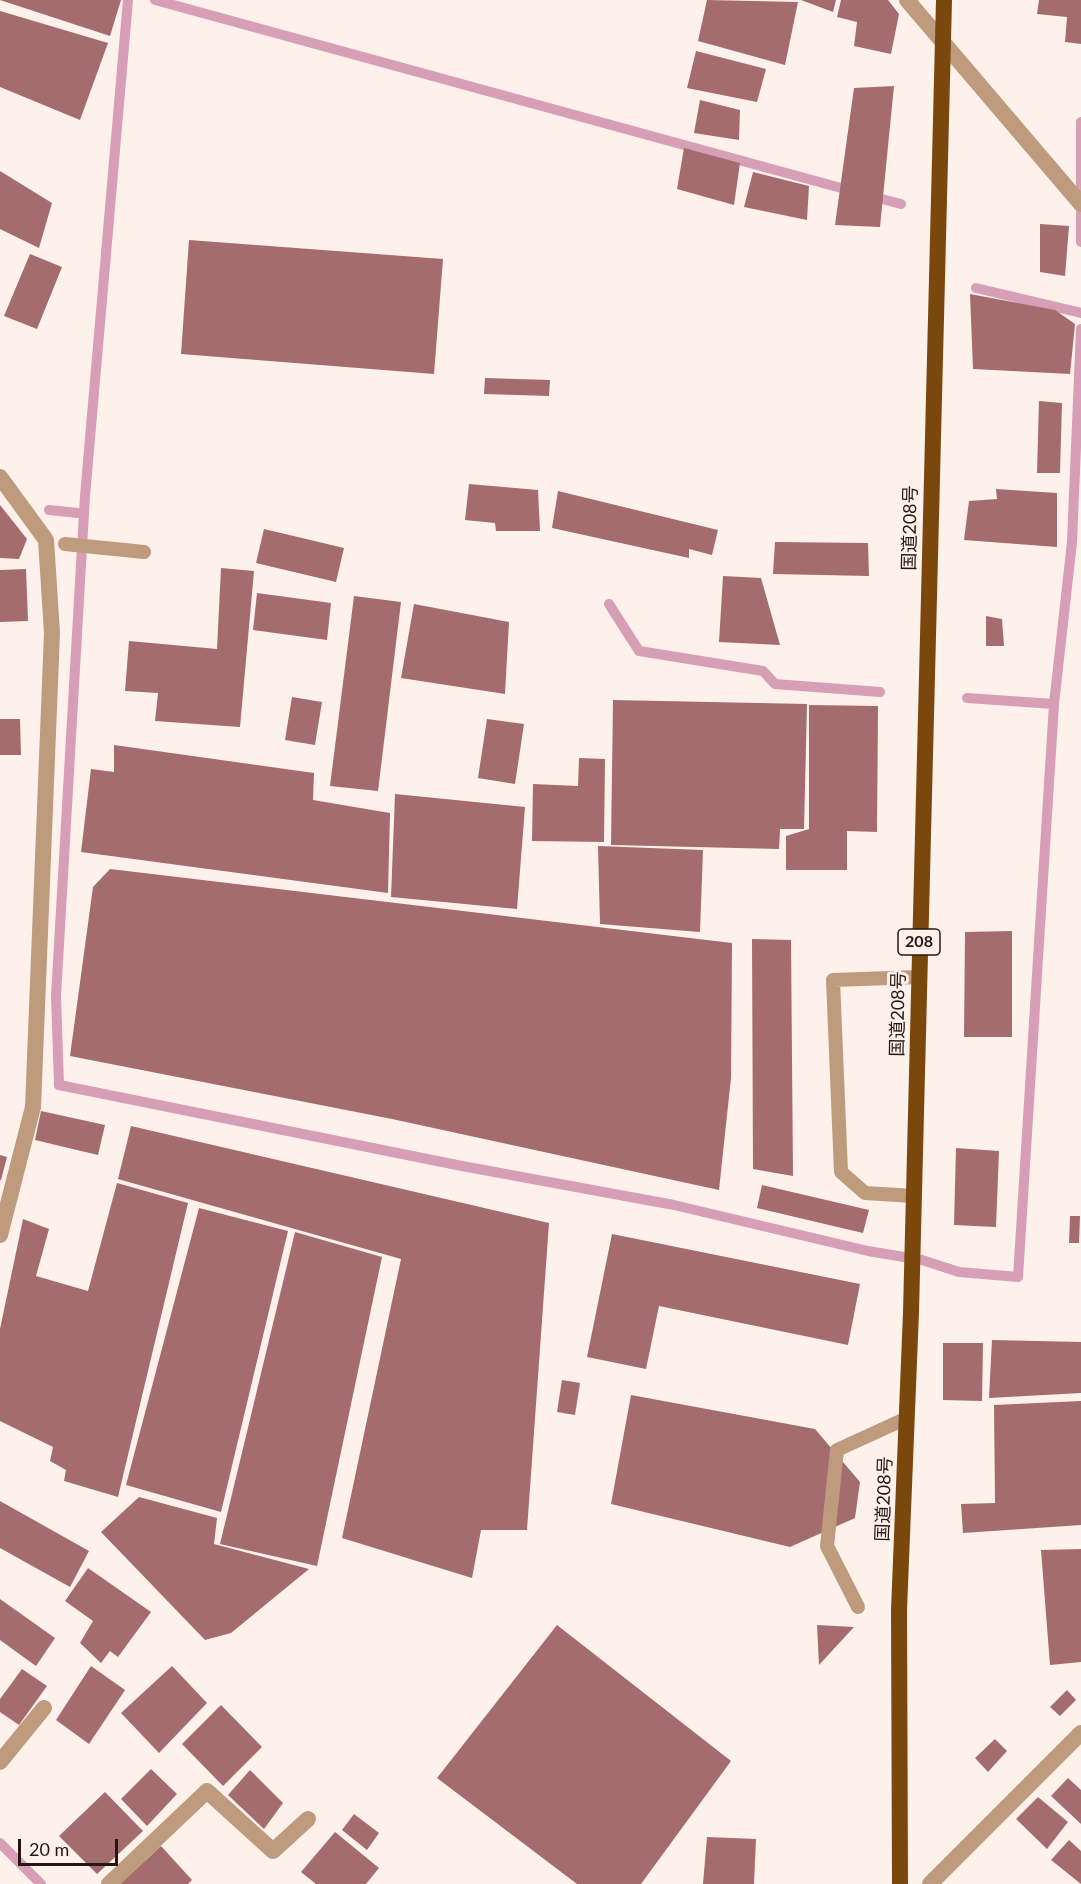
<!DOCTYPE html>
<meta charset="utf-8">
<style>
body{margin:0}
#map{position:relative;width:1081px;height:1884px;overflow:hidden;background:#fef0eb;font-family:Lato,sans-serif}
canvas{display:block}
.scale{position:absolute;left:18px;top:1839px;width:100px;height:27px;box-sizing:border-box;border:3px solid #241814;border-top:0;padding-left:8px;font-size:18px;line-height:21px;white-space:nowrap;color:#241814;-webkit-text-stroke:4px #fef0eb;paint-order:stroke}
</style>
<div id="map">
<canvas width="1081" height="1884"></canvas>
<div class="scale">20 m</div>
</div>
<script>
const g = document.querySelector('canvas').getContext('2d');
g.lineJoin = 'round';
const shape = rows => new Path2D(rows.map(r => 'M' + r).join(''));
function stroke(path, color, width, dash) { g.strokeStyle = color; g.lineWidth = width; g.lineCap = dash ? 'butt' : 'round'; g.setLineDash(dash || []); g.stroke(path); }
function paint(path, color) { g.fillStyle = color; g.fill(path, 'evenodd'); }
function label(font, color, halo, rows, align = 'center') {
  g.font = font + ' Lato,"Noto Sans JP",sans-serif'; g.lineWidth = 6; g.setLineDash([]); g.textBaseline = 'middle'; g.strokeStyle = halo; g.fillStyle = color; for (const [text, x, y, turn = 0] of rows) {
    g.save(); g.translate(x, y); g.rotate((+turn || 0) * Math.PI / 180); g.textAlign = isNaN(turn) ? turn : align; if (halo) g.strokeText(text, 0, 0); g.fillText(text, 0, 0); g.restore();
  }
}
stroke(shape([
 [128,0,85,496,56,996,59,1085,462,1166,674,1205,868,1251,922,1260,959,1272,1018,1277,1054,704,1072,542,1081,329],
 [155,0,852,191],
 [1081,122,1081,242],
 [870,196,901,204],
 [976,288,1081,313],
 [49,510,78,513],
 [609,604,639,651,763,671,775,684,880,692],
 [967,698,1054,704],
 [0,1843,41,1884]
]), '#d79fb5', 10);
paint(shape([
 [0,0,121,0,110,36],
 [707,0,798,2,785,65,698,41],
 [801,0,836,0,833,12],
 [841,0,888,0,899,14,891,54,854,46,857,22,837,17],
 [1039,0,1081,0,1081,44,1065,42,1067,17,1037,14],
 [0,11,108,43,80,120,0,87],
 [696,51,766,69,757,102,687,88],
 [894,86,880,227,835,225,854,88],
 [700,100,740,110,739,140,694,133],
 [684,148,740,163,734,205,677,189],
 [0,171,52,203,39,248,0,229],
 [753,172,809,186,807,220,744,207],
 [1040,224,1069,226,1065,276,1040,272],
 [189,240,443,259,434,374,181,354],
 [30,254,62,267,37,329,4,316],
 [970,294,1055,310,1075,324,1070,374,973,369],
 [485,378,550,380,549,396,484,394],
 [1039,401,1062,403,1060,473,1037,473],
 [469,484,538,490,540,531,496,531,495,523,465,520],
 [996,489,1057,493,1057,547,964,540,969,501,997,499],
 [558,491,718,530,712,555,689,549,689,558,552,528],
 [0,505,27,539,19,559,0,558],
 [264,529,344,548,336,582,256,563],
 [775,542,868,543,869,576,773,574],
 [221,568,254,571,240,727,155,721,158,693,125,691,129,641,217,649],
 [26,569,28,621,0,622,0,570],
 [723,576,761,578,780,645,719,642],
 [257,593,331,603,327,640,253,630],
 [354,596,401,602,378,791,330,786],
 [414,604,509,622,505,694,401,678],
 [986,616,1002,619,1004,646,986,646],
 [292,697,322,702,315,745,285,740],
 [613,700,807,704,804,829,780,829,779,849,611,845],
 [809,705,878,706,877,832,847,831,847,870,786,870,786,836,809,829],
 [0,719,20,719,21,755,0,755],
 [487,719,524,724,515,784,478,778],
 [114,745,314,773,313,800,390,813,388,893,81,852,91,769,114,772],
 [579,758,605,759,604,842,532,841,533,784,578,786],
 [395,794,525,807,517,909,391,897],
 [598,846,703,850,700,932,600,924],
 [110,869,732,943,731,1078,719,1190,392,1119,70,1056,93,887],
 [1012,931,1012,1037,964,1037,965,932],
 [752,939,791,940,793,1176,753,1169],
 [41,1111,105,1125,98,1155,35,1140],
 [131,1126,549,1223,527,1530,481,1530,472,1578,342,1538,401,1259,118,1179],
 [956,1148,999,1151,996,1227,954,1225],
 [0,1155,7,1157,1,1180,0,1180],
 [117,1183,188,1203,118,1497,64,1481,66,1470,50,1461,53,1447,0,1421,0,1329,23,1219,49,1229,36,1276,88,1291],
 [762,1185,869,1210,863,1233,757,1208],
 [199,1208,288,1231,221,1512,126,1485],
 [1070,1216,1080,1216,1079,1243,1069,1243],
 [295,1232,382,1257,317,1566,220,1544],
 [612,1234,860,1284,848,1345,659,1306,646,1369,587,1357],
 [992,1340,1081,1342,1081,1393,989,1398],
 [943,1343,983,1343,982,1401,943,1400],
 [562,1380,580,1383,575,1415,557,1412],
 [631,1395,815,1429,860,1482,855,1518,790,1547,611,1504],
 [1081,1401,1081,1525,963,1533,961,1504,995,1503,994,1405],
 [139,1497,217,1518,214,1544,309,1569,231,1633,205,1640,101,1532],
 [0,1501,89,1551,70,1587,0,1548],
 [1081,1549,1081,1662,1050,1665,1041,1550],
 [88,1568,151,1612,118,1657,110,1651,101,1663,80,1643,93,1621,65,1601],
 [0,1599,55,1638,36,1666,0,1640],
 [557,1625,731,1761,641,1884,577,1884,437,1778],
 [817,1625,854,1627,819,1665],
 [91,1666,125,1690,89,1744,56,1720],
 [172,1666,207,1703,159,1753,121,1713],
 [22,1669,47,1686,19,1725,0,1712,0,1699],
 [1067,1690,1076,1700,1060,1716,1050,1707],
 [221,1705,262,1747,223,1786,182,1744],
 [995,1739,1007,1751,988,1772,975,1758],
 [151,1769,177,1794,147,1826,121,1799],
 [250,1770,283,1803,264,1829,228,1795],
 [1068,1778,1081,1790,1081,1824,1051,1796],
 [105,1792,143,1831,97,1874,59,1836],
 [1038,1797,1068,1822,1047,1849,1016,1819],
 [354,1814,379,1833,367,1850,342,1830],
 [335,1832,379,1868,366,1884,316,1884,301,1872],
 [707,1837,756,1839,754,1884,703,1884],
 [1069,1840,1081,1851,1081,1884,1051,1860],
 [161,1846,192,1880,188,1884,120,1884]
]), '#a46c6e');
stroke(shape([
 [65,544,144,552],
 [914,1196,865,1193,841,1172,833,980,919,977],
 [858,1607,827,1546,837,1450,907,1418]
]), '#be9b7d', 14);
stroke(shape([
 [907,0,1081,204],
 [0,477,46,540,52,633,33,1107,0,1235],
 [0,1762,44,1708],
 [109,1884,207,1791,273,1851,308,1819],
 [930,1884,1081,1733]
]), '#be9b7d', 16);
stroke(shape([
 [900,1884,899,1610,911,1312,944,0]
]), '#7a480c', 16);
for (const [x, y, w] of [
 [919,942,42]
]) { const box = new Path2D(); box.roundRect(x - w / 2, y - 13, w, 26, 4.5); g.fillStyle = '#fef0eb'; g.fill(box); stroke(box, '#241814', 1.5); }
label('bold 16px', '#241814', null, [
 ["208",919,942]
]);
label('18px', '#241814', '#fef0eb', [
 ["国道208号",910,528,-89],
 ["国道208号",898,1014,-89],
 ["国道208号",884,1499,-88]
]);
</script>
